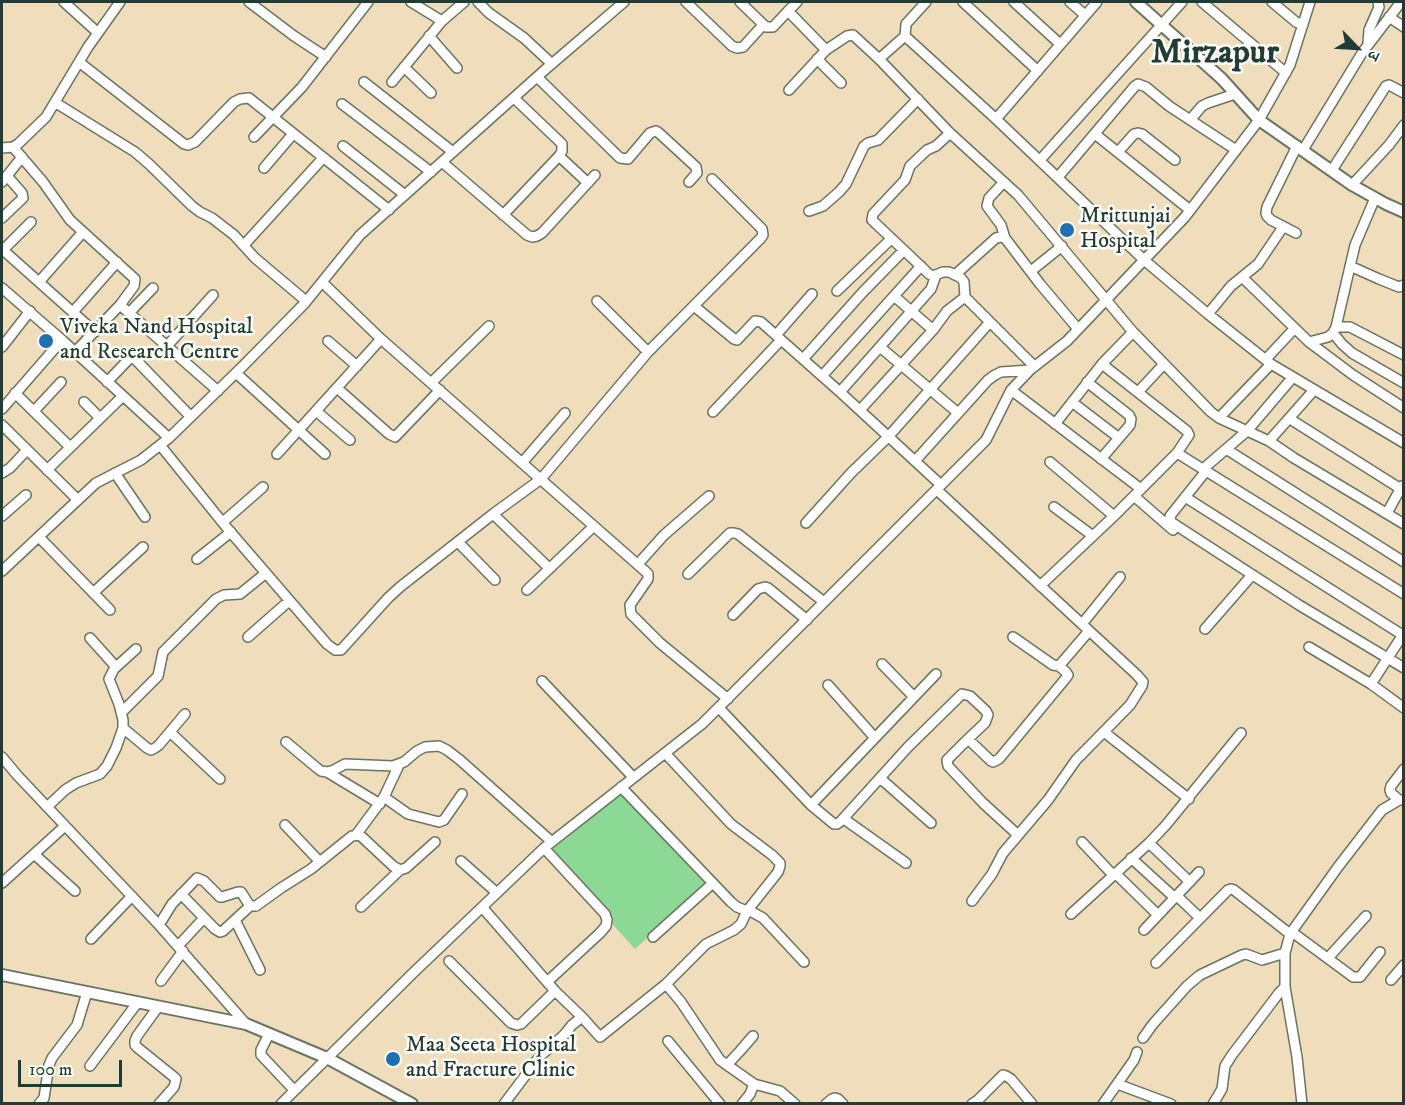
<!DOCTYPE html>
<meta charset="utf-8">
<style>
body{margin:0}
#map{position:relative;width:1405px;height:1105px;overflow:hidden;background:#efddbb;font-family:"IM FELL DW Pica","Noto Serif Devanagari",serif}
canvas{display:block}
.frame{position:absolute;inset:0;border:3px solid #1f3d34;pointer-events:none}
.north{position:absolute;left:1327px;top:18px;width:60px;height:60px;-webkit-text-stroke:4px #fdfcf7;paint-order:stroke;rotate:115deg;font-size:16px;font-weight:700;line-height:24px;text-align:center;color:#1f3d34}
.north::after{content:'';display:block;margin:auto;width:21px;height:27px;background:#1f3d34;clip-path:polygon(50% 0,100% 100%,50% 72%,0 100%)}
.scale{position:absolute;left:18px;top:1060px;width:104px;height:27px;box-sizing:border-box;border:3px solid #1f3d34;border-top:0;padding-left:8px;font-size:18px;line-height:21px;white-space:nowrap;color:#1f3d34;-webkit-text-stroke:4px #fdfcf7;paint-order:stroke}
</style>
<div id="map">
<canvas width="1405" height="1105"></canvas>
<div class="frame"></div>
<div class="north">उ</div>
<div class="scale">100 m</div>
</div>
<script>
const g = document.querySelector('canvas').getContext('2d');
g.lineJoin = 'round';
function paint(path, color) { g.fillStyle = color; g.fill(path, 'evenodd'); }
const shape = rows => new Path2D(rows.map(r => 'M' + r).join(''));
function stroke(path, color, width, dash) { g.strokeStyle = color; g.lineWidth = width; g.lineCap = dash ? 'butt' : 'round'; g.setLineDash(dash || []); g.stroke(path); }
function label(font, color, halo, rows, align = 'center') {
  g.font = font + ' "IM FELL DW Pica",serif'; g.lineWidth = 5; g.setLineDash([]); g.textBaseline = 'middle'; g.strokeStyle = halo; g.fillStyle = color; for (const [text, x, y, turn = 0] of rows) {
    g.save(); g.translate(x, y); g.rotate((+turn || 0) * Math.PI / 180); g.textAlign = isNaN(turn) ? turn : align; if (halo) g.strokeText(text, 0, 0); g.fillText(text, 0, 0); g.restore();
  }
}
paint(shape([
 [621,794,706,885,635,949,548,853]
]), '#8cd996');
const minor = shape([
 [64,2,97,32],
 [249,2,294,36,326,57],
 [411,2,442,21],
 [478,2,489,13,524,38,552,64],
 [686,2,732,46,737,48,743,47,763,25],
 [740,2,766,27,773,27,788,11,826,50,847,36,853,35,879,59,905,36],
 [926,2,906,24,905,36,996,119,1144,260,1208,314,1271,364,1404,443],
 [963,2,1038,71],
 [1014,2,1060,44],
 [1070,2,1085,15],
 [1202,2,1286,73],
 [1272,2,1296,22,1303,25],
 [788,11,797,2],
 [1389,17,1404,27],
 [429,36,457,68],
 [1368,43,1369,30,1379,7,1378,2],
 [817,59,841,83],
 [879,59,950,133,1018,195,1133,332,1211,412,1219,418,1269,441,1294,458,1404,524],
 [79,62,184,144,188,145,195,142,234,102,240,99,249,98,389,210],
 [404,67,431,93],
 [537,77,620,158,628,159,650,133,656,131,659,133,696,167,697,173,689,182],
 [364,82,453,152],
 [392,82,442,21,464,2],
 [789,90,826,50],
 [56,103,135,152,149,164,192,206,200,212,212,218,234,235,255,258,306,301],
 [342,104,431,172],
 [996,119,1097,2],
 [1191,119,1202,106,1208,103,1235,94],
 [950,133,936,146,927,150,910,166,905,180,873,214,872,220,929,274,933,276,943,272,949,272,961,278,964,282,965,297],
 [1095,134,1190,210],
 [254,137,302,87,368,2],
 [343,146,405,195],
 [13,147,43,182,70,220,135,279,134,286,120,305,75,352],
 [2,148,13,147,18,144,46,117,88,47,120,2],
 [1303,150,1362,53,1401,2],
 [1118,152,1134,134,1138,133,1142,134,1175,160],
 [559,156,588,183],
 [1040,160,1182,2],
 [442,162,527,235,532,237,537,236,542,233,595,175],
 [264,168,293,134],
 [1332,170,1386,86,1389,85,1393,87,1404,93],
 [1058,177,1135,86,1138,84,1146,87,1169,106,1236,150],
 [2,182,22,157],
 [1004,182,989,198,987,206,1001,225,1005,238],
 [1352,185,1389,145,1404,125],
 [809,211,823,206,839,192,846,184,864,146,868,143,878,140,918,99],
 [503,215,559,156,562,151,562,144,558,140,514,98],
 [2,218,23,198,22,193,7,176],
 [1296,233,1271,220,1267,216,1266,213,1267,207,1297,146],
 [244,245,323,158],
 [3,250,95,332],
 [2,251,31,222],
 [1350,266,1379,279,1399,287,1404,285],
 [1031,271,1062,246],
 [956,274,996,238,1001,237,1005,238,1040,284,1078,329],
 [1242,277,1309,342,1353,375,1404,408],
 [39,282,83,232],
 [322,282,381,339,645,571,648,574,648,579,630,605,631,614,660,643,728,699],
 [2,288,62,340,169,438],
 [837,291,891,239],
 [894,296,933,330],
 [597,301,648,352],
 [120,305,218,391],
 [694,306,734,339,737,340,739,338,755,321,761,322,840,392,941,485],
 [73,312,117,262],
 [129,313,153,288],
 [1208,314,1231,286,1258,264,1283,227],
 [1336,327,1350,327,1404,355],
 [1333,333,1342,344,1352,353,1404,383],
 [776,335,812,294],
 [328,341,357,366],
 [1309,342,1328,337,1333,333,1336,327,1355,245,1375,198],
 [167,346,213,295],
 [2,347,30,311],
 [880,347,958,413],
 [803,359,862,293,904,250],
 [1266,359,1294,329],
 [236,373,325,454],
 [822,376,921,266],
 [107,382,129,359,134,358,191,417],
 [1087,382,1129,415,1131,419,1130,425,1101,459],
 [431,383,489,326],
 [337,388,389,434,395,437,440,390],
 [1011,390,1141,489],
 [840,392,931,289,936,275],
 [1138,392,1164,364],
 [15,393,70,447],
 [84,402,100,418],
 [1072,402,1119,438],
 [2,409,62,340],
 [860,410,933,330,947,311,965,297,1034,366],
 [34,411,61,382],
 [316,411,350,440],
 [713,412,781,340],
 [1219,418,1271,364],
 [1290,419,1404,491],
 [1055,424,1102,364],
 [2,425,78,500],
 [1269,441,1314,390],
 [160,445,227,528,327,644,335,650,341,650,388,598,400,587,493,514,541,479,648,352,761,238,763,235,762,229,712,179],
 [1226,449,1404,562],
 [1177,453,1404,594],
 [277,454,381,339],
 [915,461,988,380,995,375,1001,372,1030,370],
 [1050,462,1114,516],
 [522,463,565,413],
 [1203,469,1247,431,1293,377],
 [47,470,123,396],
 [1206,471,1170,516,1171,522,1299,605,1404,668],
 [2,473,10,468,27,450],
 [115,473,145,517],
 [937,490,1137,675,1143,682,1142,686,1130,705,1076,760,1048,800,1003,853,992,874,972,901],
 [1134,496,1173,530],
 [1185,497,1404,636],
 [1054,507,1093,536],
 [1387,513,1402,486],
 [493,514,549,568],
 [2,516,26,495],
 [223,522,263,487],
 [806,523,851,473,888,437,990,322],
 [39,537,110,610],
 [458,542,495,580],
 [197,559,231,532],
 [638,564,664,535,709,496],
 [2,571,96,483,141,460,169,438,243,366,305,303,360,235,547,68,624,2],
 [688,574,730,533,734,533,738,534,824,602],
 [1040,586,1114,516,1177,453,1189,435,1187,431,1102,364,1133,332],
 [527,590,594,526],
 [93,593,143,547],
 [733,615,758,589,765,587,768,588,807,620],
 [1082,624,1120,577],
 [1205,629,1252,575],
 [248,637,289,601],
 [1013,637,1053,665,1059,666,1089,631],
 [90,638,116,667],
 [1309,647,1371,684,1404,708],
 [882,664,914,697],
 [542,681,633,777],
 [1371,684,1404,633],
 [828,685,875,738],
 [719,708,811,805,936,674],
 [122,712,158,676,163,652,216,599,224,595,240,594,266,573],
 [123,728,147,748,151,750,155,748,159,745,185,714],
 [170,732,220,779],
 [1104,732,1189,799],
 [286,742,317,768,321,771,327,772,332,771,345,764,393,766,404,762,417,751,425,747,439,746,447,750,460,760,552,842],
 [665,753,731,824,772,855,780,863,780,866,778,872,747,911,741,924,734,930,706,944,666,984,681,1002,720,1060,754,1084,750,1094,742,1104],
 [2,757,17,775,159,925,246,1024],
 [327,772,380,804],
 [880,778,931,823],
 [621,787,731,902,737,907,747,911,752,912,763,918,804,962],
 [384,797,408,814,439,822,444,820,462,794],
 [1399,800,1391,793,1390,790,1391,786,1404,769],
 [811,805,834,824,837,824,841,821,908,747,962,694,970,696,986,711,988,715,985,723,968,739],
 [47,807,65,790,76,783,100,774,107,766,116,748,123,728,123,720,119,704,109,679,114,669,136,649],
 [844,819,906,863],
 [285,825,320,862],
 [356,835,384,797,399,765],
 [1018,835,983,803,948,766,947,760,968,739,991,761,993,762,999,759,1066,678,1068,675,1066,672,1059,666],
 [1082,842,1113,875],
 [1149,843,1190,882],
 [544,848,605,914,607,920,606,926,600,933,547,982],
 [34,854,75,891],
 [1131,858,1175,898],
 [461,861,497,893],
 [1115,873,1158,915],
 [2,883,65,826],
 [181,894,215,929,220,932,223,931,250,906],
 [1177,896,1200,918],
 [361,907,400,870],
 [482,907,555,991,582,1017,572,1025,564,1035,540,1056,504,1104],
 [1071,914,1149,843,1166,825,1241,733],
 [235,920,260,970],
 [159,925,172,904,197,878,204,881,220,897,222,897,238,892,241,892,250,906,256,906,281,888,311,869,352,836,359,835,362,837,393,866,400,870,406,868,435,842],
 [1144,930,1199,872],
 [1292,932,1353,977,1360,977,1380,952],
 [653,937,713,883],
 [91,939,132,896],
 [178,946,204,918],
 [1328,958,1366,916],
 [449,961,511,1023,517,1025,521,1024,555,991],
 [1156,963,1228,890,1231,889,1234,890,1290,934],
 [1391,980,1404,965],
 [161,981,183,951],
 [158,1007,137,1036,135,1041,135,1045,138,1048,174,1077,176,1079,174,1087,159,1104],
 [582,1017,600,1037,666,984],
 [269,1034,261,1050,261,1055,294,1090],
 [1143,1038,1153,1024,1187,986,1200,975,1242,955,1246,954,1262,960,1285,953],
 [668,1041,720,1104],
 [727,1065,740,1051,753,1036],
 [90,1066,138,1002],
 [754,1084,780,1091,795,1104],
 [1120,1085,1171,1104],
 [39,1104,44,1098,49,1065,52,1058,77,1025,87,992],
 [281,1104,412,974,544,848,702,724,986,440,1011,390,1030,370,1067,341,1185,217,1259,120,1290,65,1310,2],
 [826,1104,832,1099,835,1098,838,1099,843,1104],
 [972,1104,978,1100,1003,1075,1006,1076,1011,1079,1032,1104],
 [1103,1104,1134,1060,1137,1052],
 [1213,1104,1222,1089,1225,1066,1232,1055,1279,993,1285,987],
 [1302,1104,1297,1057,1285,987,1285,953,1290,934,1338,867,1382,810,1399,800,1404,800]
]);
const major = shape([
 [1136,2,1222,79,1259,120,1352,185,1386,204,1404,212],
 [2,975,246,1024,327,1058,412,1104]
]);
stroke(minor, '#687563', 12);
stroke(major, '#687563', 14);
stroke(minor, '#fff', 9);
stroke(major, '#fff', 10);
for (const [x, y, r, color] of [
 [1067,230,8,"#1f6fb2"],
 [46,341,8,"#1f6fb2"],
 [393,1059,8,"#1f6fb2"]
]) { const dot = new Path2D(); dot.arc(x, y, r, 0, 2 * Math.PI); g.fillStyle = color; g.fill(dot); stroke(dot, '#fdfcf7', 2); }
label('22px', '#1f3d34', '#fdfcf7', [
 ["Mrittunjai",1080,217],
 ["Hospital",1080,242],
 ["Viveka Nand Hospital",60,328],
 ["and Research Centre",60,353],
 ["Maa Seeta Hospital",406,1046],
 ["and Fracture Clinic",406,1071]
], 'left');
label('bold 34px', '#1f3d34', '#fdfcf7', [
 ["Mirzapur",1215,55]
]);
</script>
